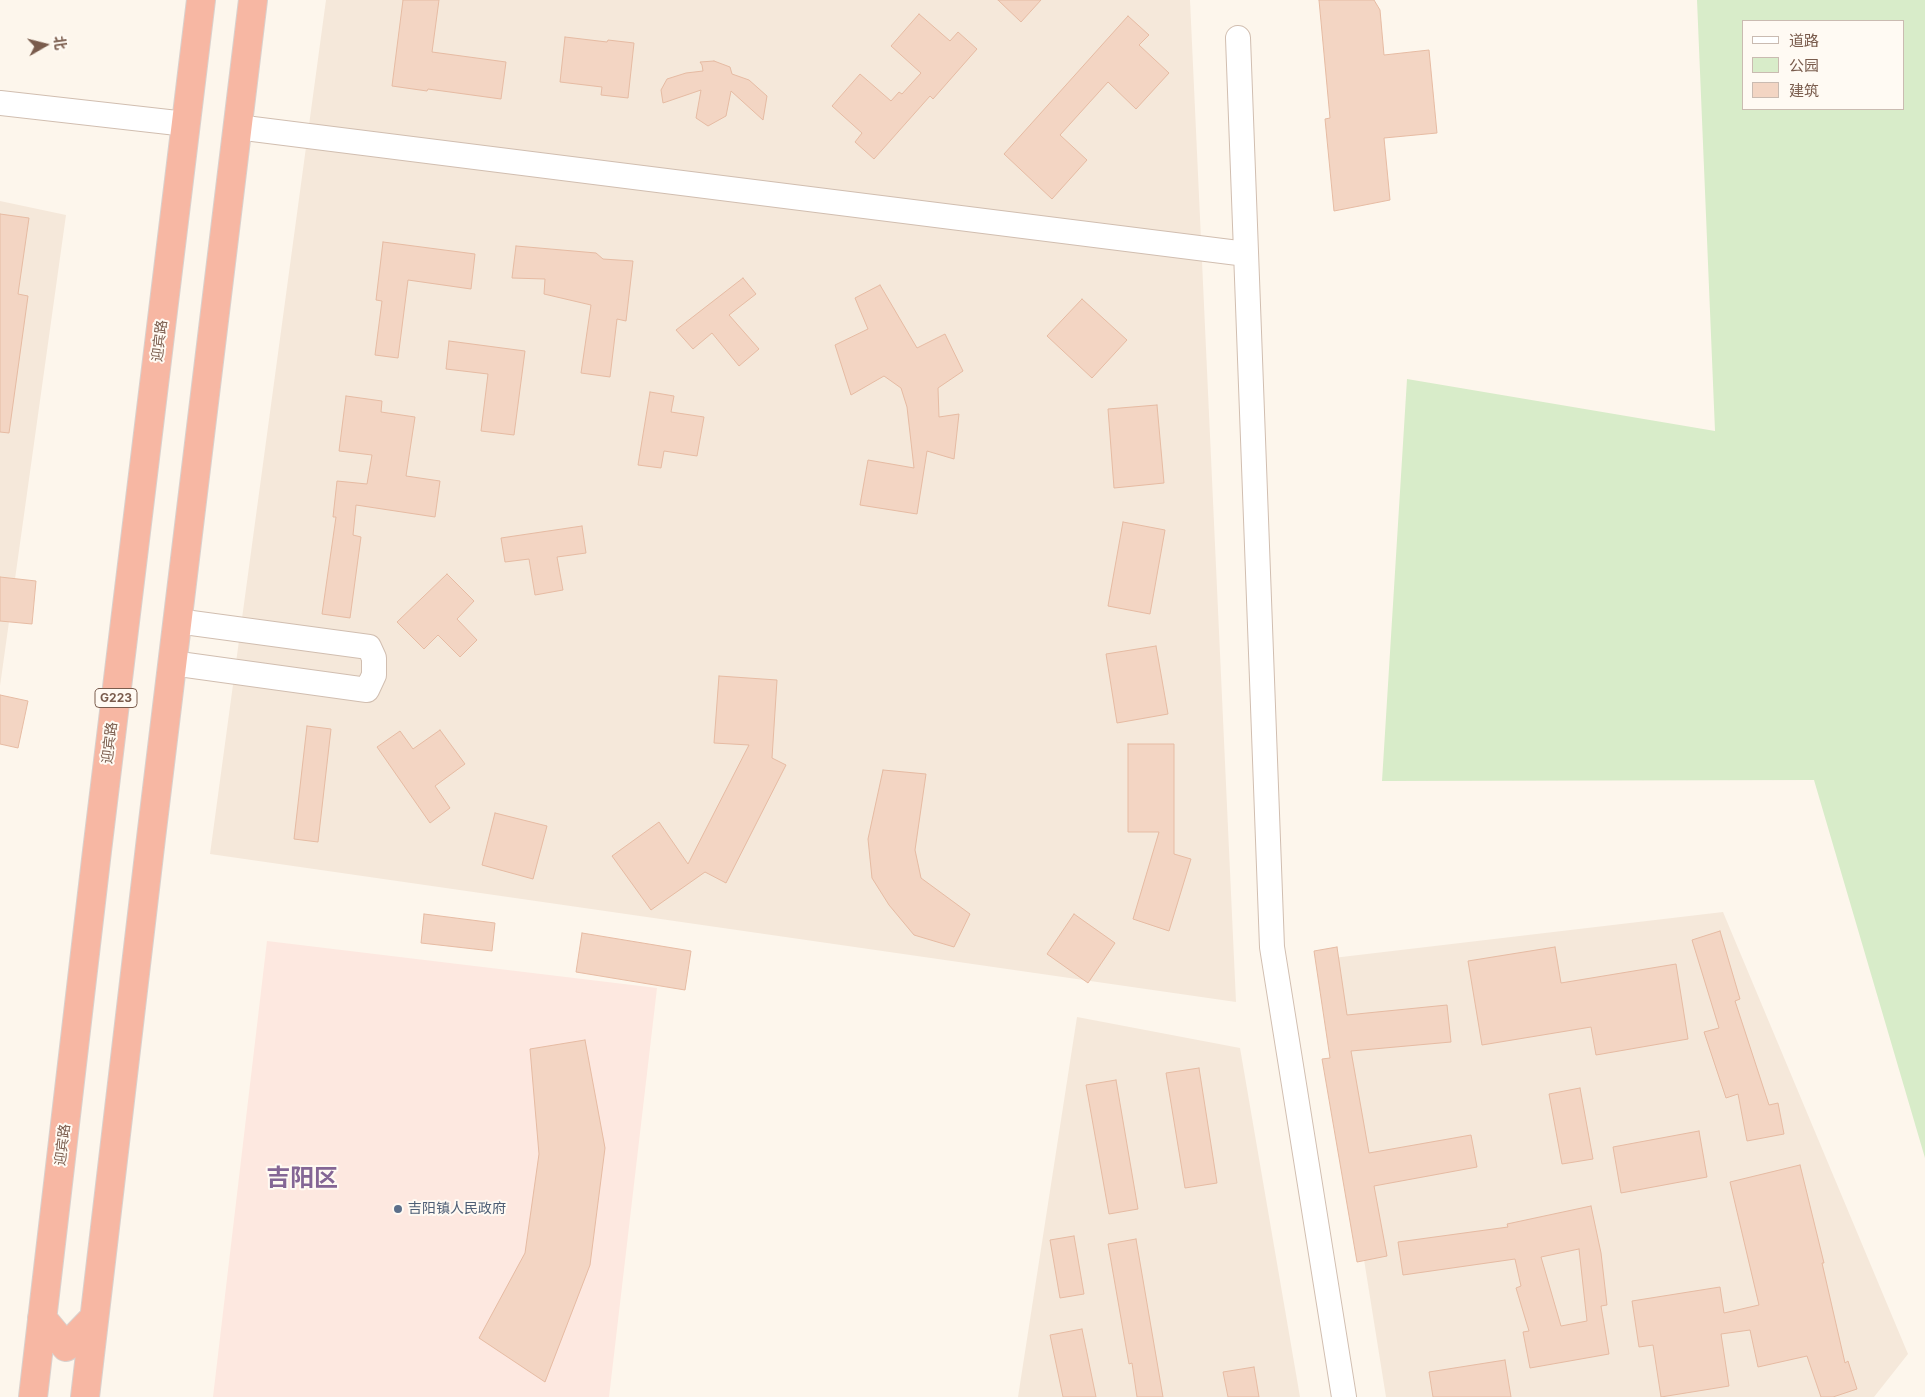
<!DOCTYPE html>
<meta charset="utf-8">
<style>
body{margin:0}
#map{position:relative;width:1925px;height:1397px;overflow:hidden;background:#fdf6ec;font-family:Inter,"Noto Sans SC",sans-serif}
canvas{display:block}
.legend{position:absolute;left:1742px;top:20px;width:162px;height:90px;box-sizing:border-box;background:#fffaf3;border:1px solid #cabbb1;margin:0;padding:6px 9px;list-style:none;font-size:15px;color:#7a5c4d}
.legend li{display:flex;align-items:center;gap:10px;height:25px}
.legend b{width:25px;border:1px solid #cabbb1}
.north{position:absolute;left:20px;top:20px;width:50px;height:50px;-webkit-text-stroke:4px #fffaf3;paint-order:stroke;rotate:82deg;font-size:14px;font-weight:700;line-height:20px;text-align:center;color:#7a5c4d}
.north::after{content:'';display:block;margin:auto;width:18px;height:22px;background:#7a5c4d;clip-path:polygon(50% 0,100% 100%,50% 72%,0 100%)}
</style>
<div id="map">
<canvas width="1925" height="1397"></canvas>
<ul class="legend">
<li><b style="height:6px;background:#fff"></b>道路</li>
<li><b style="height:14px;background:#d8ecc9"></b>公园</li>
<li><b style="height:14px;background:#f3d5c3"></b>建筑</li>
</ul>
<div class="north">北</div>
</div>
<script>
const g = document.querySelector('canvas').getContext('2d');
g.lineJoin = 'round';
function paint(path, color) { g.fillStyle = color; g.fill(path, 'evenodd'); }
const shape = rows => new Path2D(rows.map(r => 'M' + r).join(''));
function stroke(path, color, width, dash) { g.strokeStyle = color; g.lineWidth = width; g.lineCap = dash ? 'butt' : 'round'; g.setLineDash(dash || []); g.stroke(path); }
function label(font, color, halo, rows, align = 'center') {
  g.font = font + ' Inter,"Noto Sans SC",sans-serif'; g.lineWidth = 4; g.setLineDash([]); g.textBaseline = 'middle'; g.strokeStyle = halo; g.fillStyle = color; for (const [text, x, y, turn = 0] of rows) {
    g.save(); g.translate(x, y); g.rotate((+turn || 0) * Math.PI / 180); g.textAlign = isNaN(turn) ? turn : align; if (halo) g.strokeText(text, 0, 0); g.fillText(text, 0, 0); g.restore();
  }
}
paint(shape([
 [326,0,1190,0,1236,1002,210,854],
 [0,201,66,215,0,686],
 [1723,912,1908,1354,1874,1397,1386,1397,1316,960],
 [1077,1017,1240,1048,1300,1397,1018,1397]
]), '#f5e8da');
paint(shape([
 [267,941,657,988,609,1397,213,1397]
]), '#fde8e0');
paint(shape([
 [1697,0,1925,0,1925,1158,1814,780,1382,781,1407,379,1715,431],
 [1744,21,1904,21,1904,109,1744,109]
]), '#d8ecc9');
const building = shape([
 [403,0,439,0,432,52,506,62,501,99,428,89,427,91,392,86,403,0],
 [998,0,1041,0,1021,22,998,0],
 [1319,0,1374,0,1380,10,1384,55,1429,50,1437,133,1384,138,1390,200,1334,211,1325,119,1330,118,1319,0],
 [919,14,950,41,958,32,977,49,933,99,930,96,874,159,855,142,862,133,832,106,860,74,891,101,899,92,902,94,921,73,891,46,919,14],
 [1128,16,1149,35,1139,45,1169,73,1136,109,1108,82,1060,135,1087,160,1052,199,1004,154,1128,16],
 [565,37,607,42,608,40,634,43,628,98,601,95,602,87,560,82,565,37],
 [714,61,730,67,732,74,749,80,767,96,763,120,731,91,726,116,708,126,696,118,701,90,663,103,661,90,667,79,686,73,703,71,702,65,700,62,714,61],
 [0,214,29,218,18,294,28,296,9,433,0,432,0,214],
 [383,242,475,254,471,289,408,280,398,358,375,355,382,301,376,300,383,242],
 [516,246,596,253,603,259,633,261,626,321,617,319,610,377,581,373,591,305,544,294,545,279,512,278,516,246],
 [743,278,756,294,729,315,759,349,739,366,712,333,693,349,676,330,743,278],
 [880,285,917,348,945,334,963,371,938,388,939,417,959,414,954,459,927,451,917,514,860,505,868,460,914,468,907,407,901,388,884,376,851,395,835,345,868,329,855,298,880,285],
 [1082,299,1127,340,1092,378,1047,336,1082,299],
 [449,341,525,351,514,435,481,431,488,374,446,369,449,341],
 [650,392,674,396,671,412,704,417,697,456,664,451,661,468,638,465,650,392],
 [346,396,382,401,381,412,415,417,406,476,440,481,435,517,356,505,353,535,361,537,350,618,322,614,336,517,333,517,337,481,367,484,372,455,339,451,346,396],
 [1157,405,1164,483,1114,488,1108,409,1157,405],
 [1123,522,1165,530,1150,614,1108,606,1123,522],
 [582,526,586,553,557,557,563,590,535,595,529,559,505,562,501,538,582,526],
 [447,574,474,601,457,619,477,640,460,657,438,635,424,649,397,622,447,574],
 [0,577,36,581,32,624,0,621,0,577],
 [1156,646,1168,714,1117,723,1106,654,1156,646],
 [719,676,777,680,772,758,786,765,726,883,705,872,651,910,612,856,659,822,688,864,749,745,714,743,719,676],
 [0,695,28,701,18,748,0,744,0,695],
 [307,726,331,729,318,842,294,839,307,726],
 [440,730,465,764,435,786,450,808,430,823,377,747,400,731,413,749,440,730],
 [1128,744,1174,744,1174,854,1191,859,1169,931,1133,919,1159,832,1128,832,1128,744],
 [883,770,926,774,915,850,921,878,970,914,954,947,914,935,889,905,872,878,868,839,883,770],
 [495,813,547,826,533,879,482,865,495,813],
 [424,914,495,923,492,951,421,943,424,914],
 [1074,914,1115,943,1088,983,1047,954,1074,914],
 [1720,931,1740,999,1735,1001,1769,1105,1778,1103,1784,1134,1747,1141,1738,1094,1726,1098,1704,1032,1719,1028,1692,940,1720,931],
 [582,933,691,951,685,990,576,972,582,933],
 [1337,947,1347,1015,1447,1005,1451,1042,1351,1051,1369,1153,1471,1135,1477,1167,1374,1186,1387,1256,1357,1262,1322,1059,1330,1058,1314,951,1337,947],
 [1555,947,1561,983,1676,964,1688,1039,1596,1055,1591,1027,1482,1045,1468,961,1555,947],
 [585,1040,605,1148,590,1265,545,1382,479,1338,525,1253,539,1154,530,1049,585,1040],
 [1199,1068,1217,1183,1185,1188,1166,1073,1199,1068],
 [1116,1080,1138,1209,1109,1214,1086,1085,1116,1080],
 [1580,1088,1593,1159,1562,1164,1549,1094,1580,1088],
 [1699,1131,1707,1177,1621,1193,1613,1147,1699,1131],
 [1800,1165,1824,1263,1822,1263,1845,1363,1848,1361,1857,1389,1833,1397,1821,1397,1807,1356,1758,1367,1750,1330,1721,1334,1729,1386,1661,1397,1653,1345,1639,1347,1632,1301,1720,1287,1724,1313,1759,1305,1730,1182,1800,1165],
 [1591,1206,1601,1253,1607,1305,1601,1306,1609,1354,1530,1368,1523,1332,1529,1331,1516,1288,1521,1286,1515,1259,1403,1275,1398,1242,1508,1227,1507,1224,1591,1206],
 [1579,1249,1587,1321,1561,1326,1541,1257,1579,1249],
 [1074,1236,1084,1294,1060,1298,1050,1240,1074,1236],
 [1136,1239,1163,1397,1137,1397,1132,1363,1129,1364,1108,1244,1136,1239],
 [1082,1329,1096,1397,1063,1397,1050,1335,1082,1329],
 [1505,1360,1511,1397,1433,1397,1429,1372,1505,1360],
 [1254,1367,1259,1397,1228,1397,1223,1372,1254,1367]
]);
paint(building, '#f3d5c3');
stroke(building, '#e6bba3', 1);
const minor = shape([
 [1238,38,1272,947,1344,1397],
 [0,103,186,124],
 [237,127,1246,254],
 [172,663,367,690,374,675,374,658,369,647,177,621]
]);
const highway = shape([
 [42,1318,66,1347,93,1319],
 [33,1397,97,851,201,0],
 [85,1397,151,838,253,0]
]);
stroke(minor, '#d1beb0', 26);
stroke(highway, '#dad1cd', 30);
stroke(minor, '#fff', 24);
stroke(highway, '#f7b7a3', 28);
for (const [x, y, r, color] of [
 [398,1209,5,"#5c6f8a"]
]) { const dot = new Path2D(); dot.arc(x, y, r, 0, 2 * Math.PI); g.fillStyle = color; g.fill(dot); stroke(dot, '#fffaf3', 2); }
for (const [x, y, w] of [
 [116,698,42]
]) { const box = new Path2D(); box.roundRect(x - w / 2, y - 9.5, w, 19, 4); g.fillStyle = '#fffaf3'; g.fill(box); stroke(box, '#7a5c4d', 1); }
label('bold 12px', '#7a5c4d', null, [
 ["G223",116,698]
]);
label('14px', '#7a5c4d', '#fffaf3', [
 ["迎宾路",160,341,-83],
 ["迎宾路",110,743,-83],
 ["迎宾路",63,1145,-83]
]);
label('14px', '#4e5e75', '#fffaf3', [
 ["吉阳镇人民政府",408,1209]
], 'left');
label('bold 24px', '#846695', '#fffaf3', [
 ["吉阳区",302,1179]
]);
</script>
